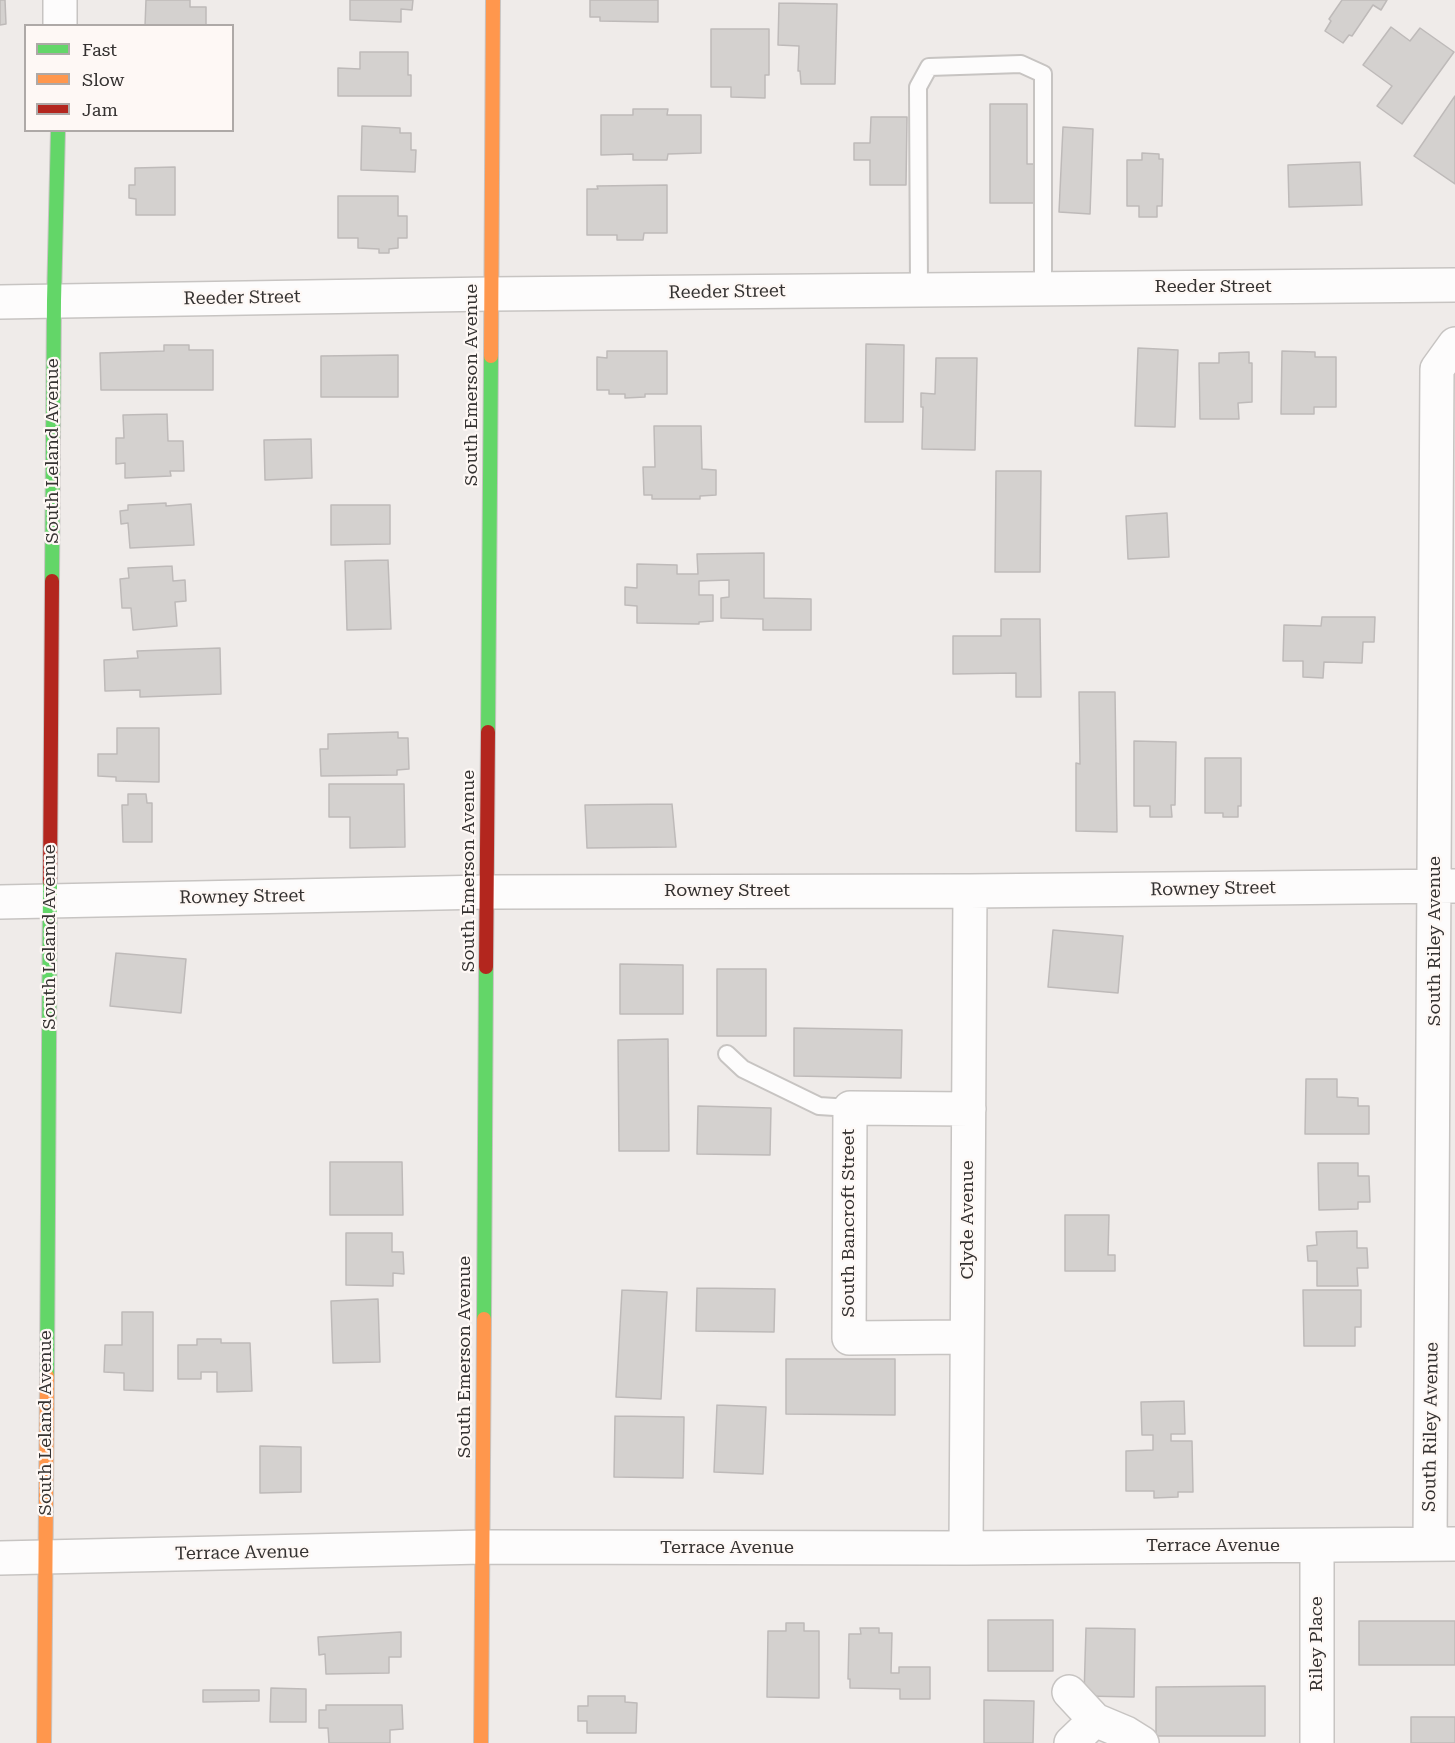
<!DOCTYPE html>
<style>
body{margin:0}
#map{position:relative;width:1455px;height:1743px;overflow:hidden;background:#efebe9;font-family:"Roboto Serif",serif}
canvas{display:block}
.legend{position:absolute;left:24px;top:24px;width:210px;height:108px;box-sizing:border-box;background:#fef8f5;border:2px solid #aea9a7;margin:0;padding:8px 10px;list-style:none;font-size:18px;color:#353231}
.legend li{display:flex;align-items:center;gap:12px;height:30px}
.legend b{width:30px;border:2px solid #aea9a7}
</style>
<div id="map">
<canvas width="1455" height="1743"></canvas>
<ul class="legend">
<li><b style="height:8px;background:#63d668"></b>Fast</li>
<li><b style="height:8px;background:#ff974d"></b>Slow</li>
<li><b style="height:8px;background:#b3261e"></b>Jam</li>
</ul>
</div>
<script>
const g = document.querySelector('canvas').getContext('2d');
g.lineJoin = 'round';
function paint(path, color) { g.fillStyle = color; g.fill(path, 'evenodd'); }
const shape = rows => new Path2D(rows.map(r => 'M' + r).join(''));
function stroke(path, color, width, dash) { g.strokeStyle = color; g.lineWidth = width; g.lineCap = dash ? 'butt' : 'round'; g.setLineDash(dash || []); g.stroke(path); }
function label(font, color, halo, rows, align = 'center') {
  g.font = font + ' "Roboto Serif",serif'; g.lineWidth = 4.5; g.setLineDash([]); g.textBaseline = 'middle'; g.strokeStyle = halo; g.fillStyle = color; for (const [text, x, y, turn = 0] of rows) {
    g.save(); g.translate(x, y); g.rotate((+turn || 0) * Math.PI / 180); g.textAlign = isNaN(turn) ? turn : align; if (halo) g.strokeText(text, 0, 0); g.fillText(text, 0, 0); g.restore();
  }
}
const building = shape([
 [0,0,5,0,6,24,0,25,0,0],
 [146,0,190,0,190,7,206,7,206,26,145,26,146,0],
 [350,0,413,0,412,10,401,9,401,22,350,20,350,0],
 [590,0,658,0,658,22,600,21,600,17,590,17,590,0],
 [1342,0,1387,0,1381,10,1373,5,1352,36,1349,35,1343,43,1325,31,1331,21,1329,19,1342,0],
 [779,3,837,4,835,84,801,84,800,71,798,71,799,46,778,45,779,3],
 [1391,27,1410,41,1420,28,1454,52,1402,124,1377,106,1392,86,1363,65,1391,27],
 [711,29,769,29,769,75,765,75,765,98,731,97,731,87,711,87,711,29],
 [360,52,408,52,408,75,411,75,411,96,338,96,338,68,360,69,360,52],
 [1455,96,1455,184,1414,156,1455,96],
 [990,104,1027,104,1027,164,1036,164,1036,203,990,203,990,104],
 [633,109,668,109,667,115,701,115,701,153,668,154,667,160,633,160,633,154,601,155,601,115,633,115,633,109],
 [871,117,907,117,906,185,870,185,870,160,854,160,854,143,870,143,871,117],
 [362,126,400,128,400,133,411,133,411,150,416,150,415,172,361,170,362,126],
 [1063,127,1093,129,1090,214,1059,212,1063,127],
 [1142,153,1159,154,1159,159,1163,159,1162,206,1157,206,1157,217,1139,217,1139,206,1127,206,1127,160,1142,160,1142,153],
 [1360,162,1362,205,1289,207,1288,165,1360,162],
 [175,167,175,215,136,215,136,199,129,198,129,185,135,185,135,168,175,167],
 [667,185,667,233,644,233,643,240,617,240,617,235,587,235,587,189,598,189,597,186,667,185],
 [338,196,398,196,398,216,407,216,407,238,398,238,398,248,389,249,389,253,379,253,379,249,358,248,358,238,338,238,338,196],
 [866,344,904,345,903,422,865,422,866,344],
 [164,345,189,345,189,350,213,350,213,390,101,390,100,353,164,351,164,345],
 [1138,348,1178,350,1175,427,1135,426,1138,348],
 [607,351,667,351,667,394,645,394,645,397,625,398,625,394,609,394,609,390,597,390,597,357,607,358,607,351],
 [1282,351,1315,352,1315,357,1336,357,1336,407,1314,407,1314,414,1281,414,1282,351],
 [1249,352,1249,363,1252,363,1252,402,1238,403,1239,419,1200,419,1199,363,1219,363,1219,353,1249,352],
 [398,355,398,397,321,397,321,356,398,355],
 [936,358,977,358,975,450,922,449,923,407,921,407,921,393,935,394,936,358],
 [167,414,168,441,183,441,184,471,170,471,171,476,125,478,125,463,116,464,116,438,124,438,123,415,167,414],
 [654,426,701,426,702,469,716,470,716,495,700,496,700,499,652,499,652,495,644,495,643,467,655,467,654,426],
 [311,439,312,478,265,480,264,440,311,439],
 [996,471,1041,471,1040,572,995,572,996,471],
 [166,503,166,506,191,504,194,545,130,548,128,523,121,524,120,511,128,510,128,505,166,503],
 [331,505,390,505,390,544,331,545,331,505],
 [1167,513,1169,557,1128,559,1126,516,1167,513],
 [764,553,764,598,811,599,811,630,763,630,763,619,721,618,721,598,729,597,729,580,699,581,699,595,713,595,713,621,699,622,699,624,637,623,637,606,625,605,625,587,637,588,637,564,677,565,677,574,698,574,697,554,764,553],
 [388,560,391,629,347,630,345,561,388,560],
 [172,566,173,581,185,580,186,601,175,602,177,626,133,630,131,608,122,608,120,579,129,578,128,568,172,566],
 [1322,617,1375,617,1374,642,1363,642,1362,663,1324,662,1323,678,1303,677,1303,661,1283,661,1284,625,1321,626,1322,617],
 [1001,619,1040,619,1041,697,1016,697,1016,673,953,674,953,636,1001,636,1001,619],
 [220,648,221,694,140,697,140,690,105,691,104,660,138,658,137,651,220,648],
 [1079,692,1115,692,1117,832,1076,831,1076,763,1080,764,1079,692],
 [117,728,159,728,159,782,116,781,116,777,98,776,98,754,117,754,117,728],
 [398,732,398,738,408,738,409,769,397,770,397,775,321,776,320,749,328,749,328,734,398,732],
 [1134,741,1176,742,1175,805,1171,805,1172,817,1150,817,1150,806,1134,806,1134,741],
 [1205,758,1241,758,1241,806,1238,806,1238,817,1223,817,1223,813,1205,813,1205,758],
 [329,784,404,784,405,847,350,848,350,817,329,817,329,784],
 [128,794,146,794,147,803,152,803,152,842,123,842,122,805,128,805,128,794],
 [672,804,676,847,587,848,585,805,672,804],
 [1053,930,1123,936,1118,993,1048,987,1053,930],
 [116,953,186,959,181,1013,110,1006,116,953],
 [620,964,683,965,683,1014,620,1014,620,964],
 [717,969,766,969,766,1036,717,1036,717,969],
 [794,1028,902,1030,901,1078,794,1076,794,1028],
 [668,1039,669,1151,619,1151,618,1040,668,1039],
 [1306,1079,1337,1079,1337,1097,1358,1098,1358,1106,1369,1106,1369,1134,1305,1134,1306,1079],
 [698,1106,771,1108,770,1155,697,1154,698,1106],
 [330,1162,402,1162,403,1215,330,1215,330,1162],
 [1318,1163,1358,1163,1358,1176,1369,1176,1370,1202,1358,1202,1358,1209,1319,1210,1318,1163],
 [1065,1215,1109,1215,1108,1255,1115,1255,1115,1271,1065,1271,1065,1215],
 [1357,1231,1357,1248,1367,1248,1368,1268,1357,1268,1358,1286,1317,1286,1317,1261,1308,1261,1307,1246,1317,1245,1316,1232,1357,1231],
 [346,1233,392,1233,392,1252,403,1252,404,1274,393,1273,393,1286,346,1285,346,1233],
 [697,1288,775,1289,774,1332,696,1331,697,1288],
 [622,1290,667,1292,661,1399,616,1397,622,1290],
 [1303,1290,1361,1290,1361,1327,1355,1327,1355,1346,1304,1346,1303,1290],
 [378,1299,380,1362,333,1363,331,1301,378,1299],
 [122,1312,153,1312,153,1391,124,1390,124,1373,104,1372,105,1345,122,1345,122,1312],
 [197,1339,221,1339,221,1343,250,1343,252,1391,217,1392,217,1372,201,1372,201,1379,178,1379,178,1345,197,1345,197,1339],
 [786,1359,895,1359,895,1415,786,1414,786,1359],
 [1184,1401,1185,1434,1171,1434,1171,1441,1192,1441,1193,1492,1178,1492,1178,1497,1154,1498,1154,1491,1126,1491,1126,1451,1153,1450,1153,1435,1142,1435,1141,1402,1184,1401],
 [717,1405,766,1407,763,1474,714,1472,717,1405],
 [615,1416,684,1417,683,1478,614,1477,615,1416],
 [260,1446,301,1447,301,1492,260,1493,260,1446],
 [988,1620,1053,1620,1053,1671,988,1671,988,1620],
 [1359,1621,1455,1621,1455,1665,1359,1665,1359,1621],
 [786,1623,804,1623,804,1631,819,1631,819,1698,767,1697,768,1631,786,1631,786,1623],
 [860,1628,879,1628,879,1633,892,1633,891,1673,899,1673,899,1667,930,1667,930,1699,900,1699,900,1689,850,1688,850,1679,848,1679,849,1634,861,1634,860,1628],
 [1086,1628,1135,1629,1134,1697,1084,1696,1086,1628],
 [401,1632,401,1657,389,1657,389,1673,326,1674,325,1654,319,1655,318,1637,401,1632],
 [1265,1686,1265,1736,1156,1736,1156,1687,1265,1686],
 [271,1688,306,1689,306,1722,270,1722,271,1688],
 [203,1690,259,1690,259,1701,203,1702,203,1690],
 [588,1696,625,1696,625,1702,637,1703,636,1733,587,1733,587,1721,578,1721,578,1706,588,1706,588,1696],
 [984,1700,1034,1701,1033,1743,984,1743,984,1700],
 [326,1705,402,1705,403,1729,390,1730,390,1743,329,1743,328,1728,319,1728,319,1710,326,1710,326,1705],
 [1411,1717,1455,1717,1455,1743,1411,1743,1411,1717]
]);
paint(building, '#d4d1cf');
stroke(building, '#bebab9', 1.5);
const lane = shape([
 [919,290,918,87,929,67,1021,64,1043,74,1043,289],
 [727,1054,743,1069,819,1106,850,1108]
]);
const street = shape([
 [60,26,60,0],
 [0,302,491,294,1455,285],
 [0,902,487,892,970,891,1455,886],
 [967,1337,849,1338,850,1108,969,1109],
 [1430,1544,1437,369,1455,344],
 [966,1548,970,891],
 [0,1558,482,1547,966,1548,1455,1544],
 [1069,1692,1095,1720,1126,1733,1142,1743],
 [1071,1743,1095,1720],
 [1317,1743,1317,1546]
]);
const fast = shape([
 [52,581,54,301,58,130],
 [488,732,491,356],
 [484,1319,486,967],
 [47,1376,50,881]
]);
const slow = shape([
 [491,356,493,0],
 [44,1743,47,1376],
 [481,1743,484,1319]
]);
const jam = shape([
 [50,881,52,581],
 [486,967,488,732]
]);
stroke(lane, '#c7c4c2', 20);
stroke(street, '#c7c4c2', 36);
stroke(fast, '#c7c4c2', 16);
stroke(slow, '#c7c4c2', 16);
stroke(jam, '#c7c4c2', 16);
stroke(lane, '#fdfcfc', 16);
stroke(street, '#fdfcfc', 33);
stroke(fast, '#63d668', 14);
stroke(slow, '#ff974d', 14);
stroke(jam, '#b3261e', 14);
label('18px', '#353231', '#fef8f5', [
 ["Reeder Street",1213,287],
 ["Reeder Street",727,292,-1],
 ["Reeder Street",242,298,-1],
 ["South Emerson Avenue",472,385,-90],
 ["South Leland Avenue",53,451,-90],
 ["South Emerson Avenue",469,871,-90],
 ["Rowney Street",1213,889,-1],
 ["Rowney Street",727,891],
 ["Rowney Street",242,897,-1],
 ["South Leland Avenue",50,937,-90],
 ["South Riley Avenue",1435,941,-90],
 ["Clyde Avenue",968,1220,-90],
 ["South Bancroft Street",849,1223,-90],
 ["South Emerson Avenue",465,1357,-90],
 ["South Leland Avenue",46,1423,-90],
 ["South Riley Avenue",1431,1427,-89],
 ["Terrace Avenue",1213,1546],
 ["Terrace Avenue",727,1548],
 ["Terrace Avenue",242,1553,-1],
 ["Riley Place",1317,1644,-90]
]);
</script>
